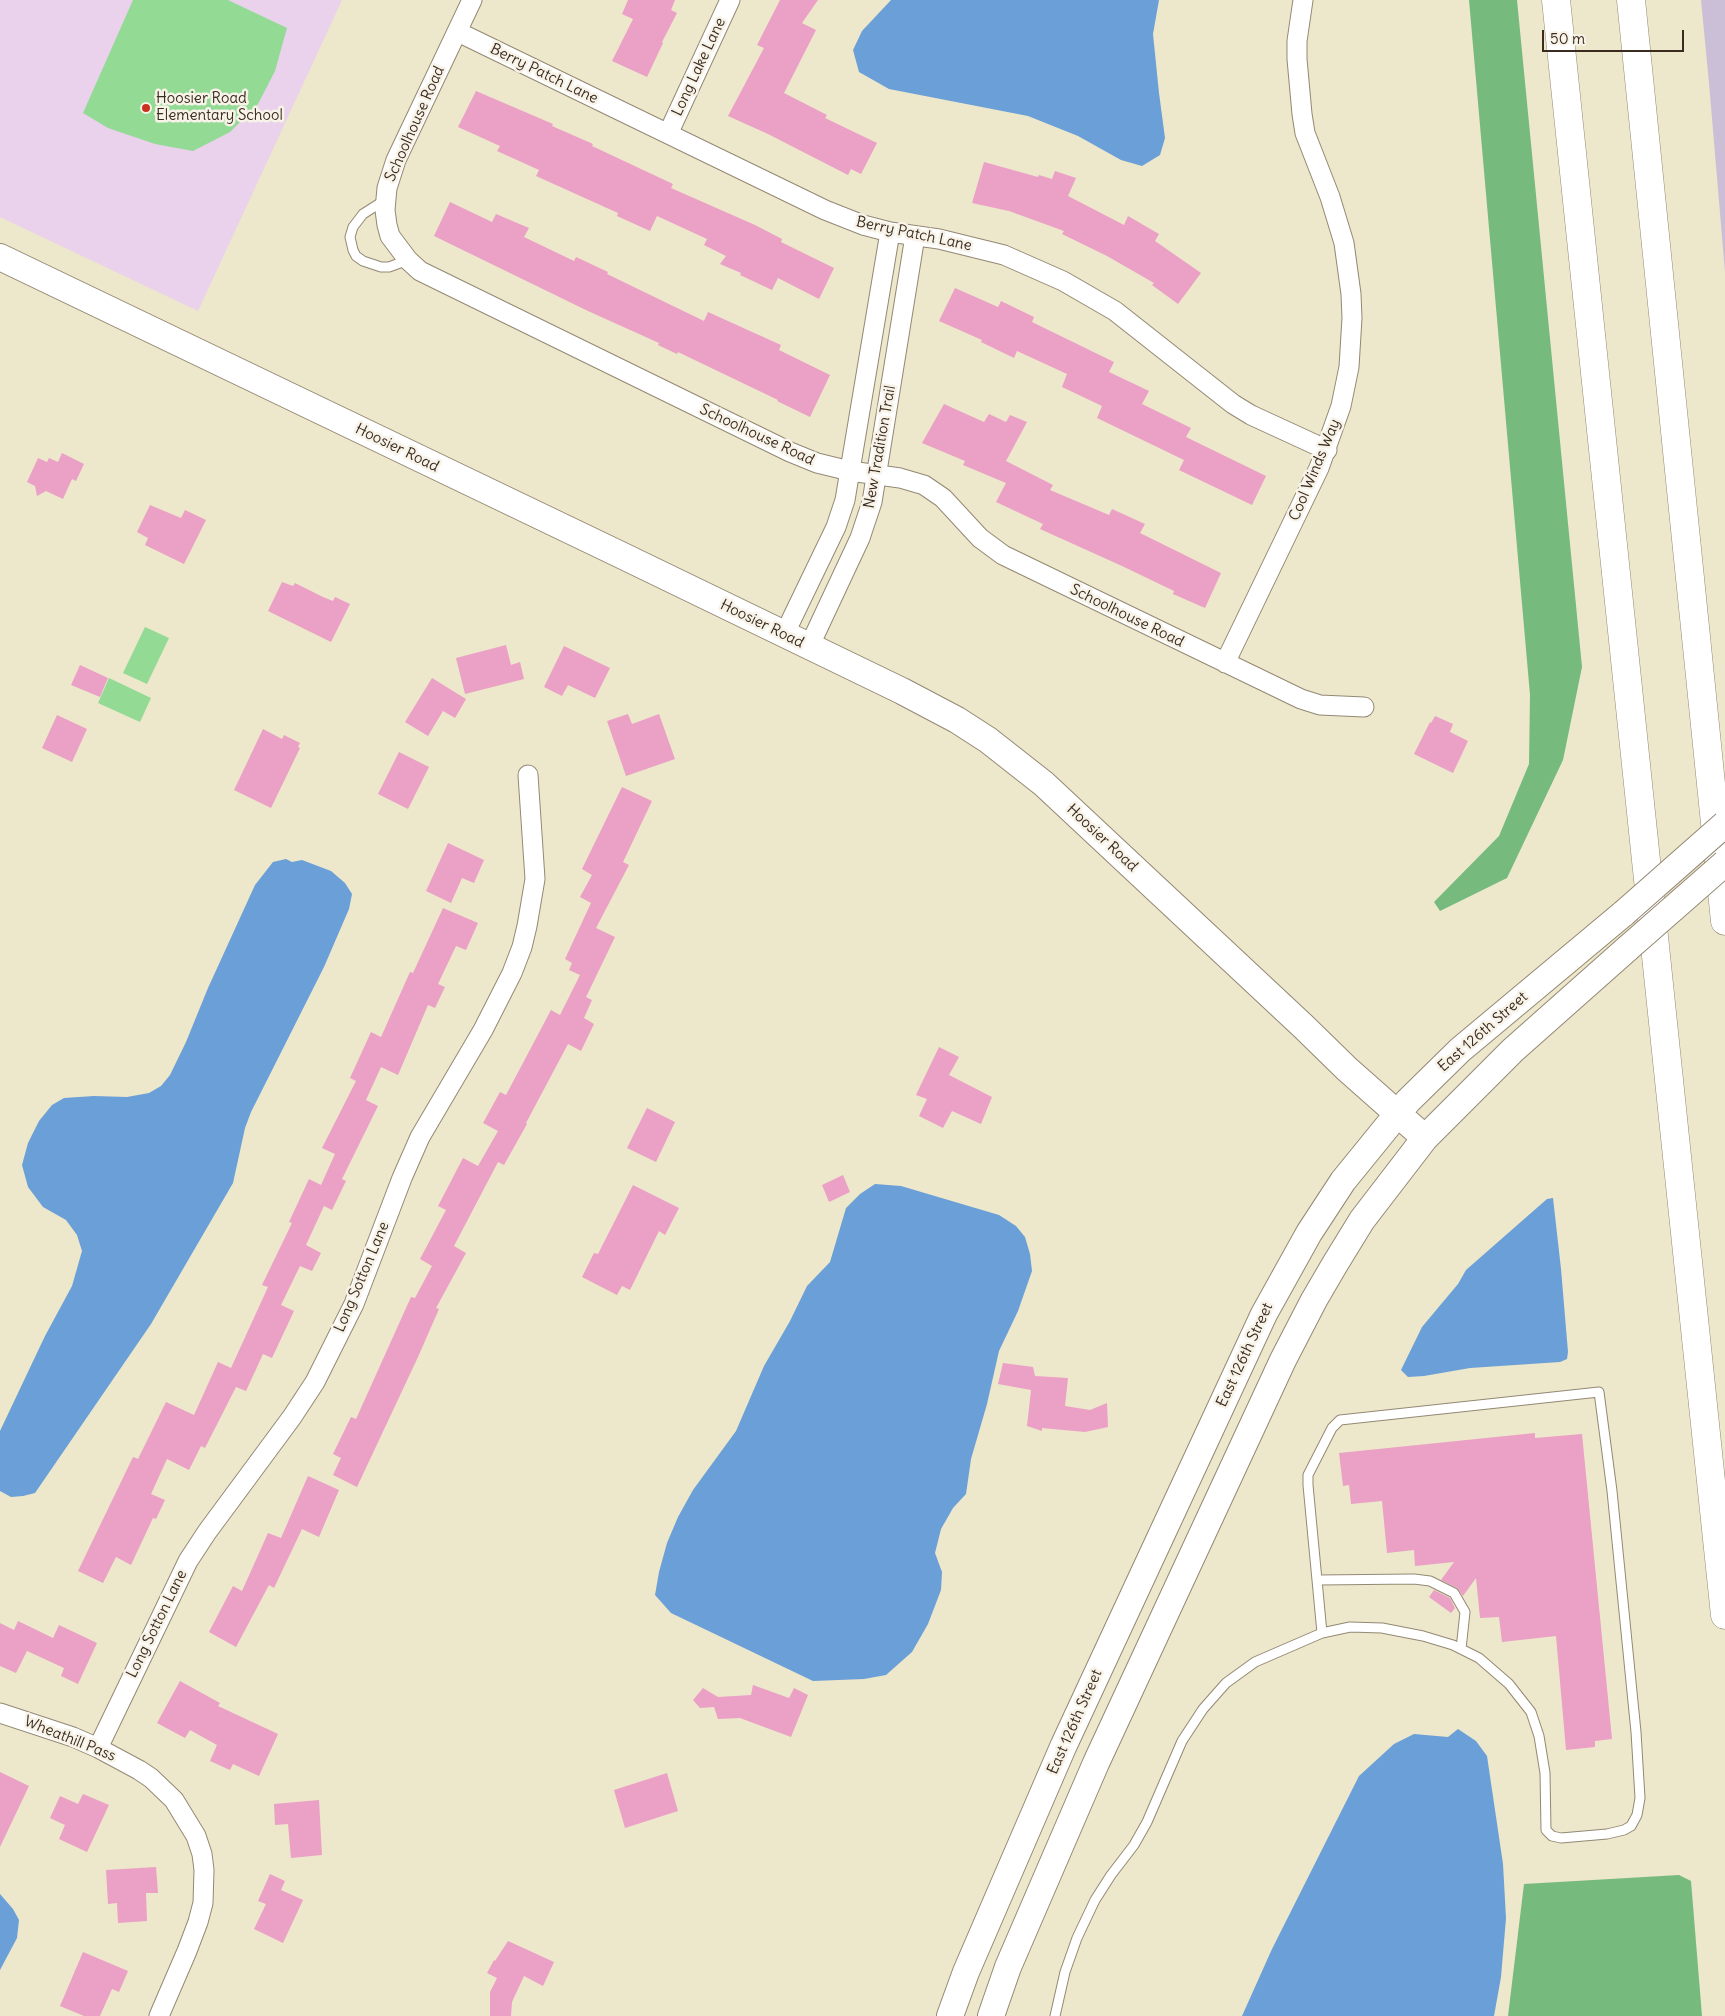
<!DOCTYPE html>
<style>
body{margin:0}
#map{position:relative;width:1725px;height:2016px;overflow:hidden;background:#ede7cb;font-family:Delius,sans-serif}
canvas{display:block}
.scale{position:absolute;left:1542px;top:30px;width:142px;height:22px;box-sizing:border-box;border:2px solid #3b2a1e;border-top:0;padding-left:6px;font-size:15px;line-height:18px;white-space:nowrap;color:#3b2a1e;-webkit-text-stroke:4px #f7f3e8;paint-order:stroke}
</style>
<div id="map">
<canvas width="1725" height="2016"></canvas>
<div class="scale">50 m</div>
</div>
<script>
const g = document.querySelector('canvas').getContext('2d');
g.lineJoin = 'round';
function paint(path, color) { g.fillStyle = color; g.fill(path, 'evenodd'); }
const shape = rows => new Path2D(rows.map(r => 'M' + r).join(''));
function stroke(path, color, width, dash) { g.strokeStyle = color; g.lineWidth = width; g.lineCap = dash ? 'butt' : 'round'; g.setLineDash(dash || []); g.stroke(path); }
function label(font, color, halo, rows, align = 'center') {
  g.font = font + ' Delius,sans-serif'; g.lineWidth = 5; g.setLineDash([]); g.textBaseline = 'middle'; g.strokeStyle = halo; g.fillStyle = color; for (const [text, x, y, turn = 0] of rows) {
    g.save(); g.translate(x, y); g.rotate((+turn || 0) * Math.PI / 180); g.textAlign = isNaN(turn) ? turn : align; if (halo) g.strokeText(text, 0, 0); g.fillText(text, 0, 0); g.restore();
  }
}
paint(shape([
 [0,0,342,0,198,311,0,217]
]), '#ead1ec');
paint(shape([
 [1701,0,1725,0,1725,272,1709,83]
]), '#cabfd6');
paint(shape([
 [133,0,228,0,287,28,275,71,258,104,230,132,193,151,155,144,108,128,83,113],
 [145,627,169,638,147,684,123,673],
 [109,678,151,698,140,722,98,703]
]), '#93da94');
paint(shape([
 [1469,0,1517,0,1582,667,1563,760,1507,878,1440,911,1434,902,1499,836,1529,764,1530,695],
 [1679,1875,1691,1881,1702,2016,1508,2016,1524,1884]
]), '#76ba7e');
paint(shape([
 [891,0,1159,0,1153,34,1159,93,1165,138,1160,155,1142,166,1121,160,1078,136,1028,116,889,89,859,72,853,50,862,31],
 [286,859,292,862,302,860,331,871,345,883,352,894,349,909,324,967,251,1112,245,1128,233,1183,151,1324,35,1493,23,1496,11,1497,0,1491,0,1431,45,1336,72,1286,82,1251,77,1235,66,1220,43,1207,28,1187,22,1165,28,1143,39,1121,52,1105,64,1098,94,1096,127,1097,149,1093,161,1086,170,1075,186,1042,208,988,255,885,273,862],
 [875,1184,901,1186,999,1215,1016,1226,1025,1237,1030,1254,1032,1271,1018,1311,999,1351,987,1404,971,1459,966,1494,953,1508,941,1529,935,1553,942,1572,941,1590,928,1624,912,1652,886,1675,864,1679,813,1681,671,1613,655,1595,659,1572,667,1543,678,1517,693,1490,736,1431,764,1366,790,1321,807,1286,830,1262,846,1208,860,1194],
 [1553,1198,1561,1269,1568,1352,1567,1359,1560,1362,1470,1368,1424,1376,1408,1377,1401,1370,1422,1327,1458,1284,1466,1270,1547,1199],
 [1458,1729,1476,1741,1487,1756,1503,1864,1506,1918,1501,1977,1494,2016,1242,2016,1272,1949,1359,1776,1394,1744,1414,1734,1448,1737],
 [0,1894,13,1909,19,1920,17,1938,0,1970]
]), '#6a9fd7');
paint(shape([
 [628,0,675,0,671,10,677,13,662,42,663,43,647,77,612,61,633,19,622,14],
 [780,0,818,0,802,23,816,30,784,93,827,115,825,118,877,143,861,174,851,169,848,175,768,134,728,116,764,48,757,45],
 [476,91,553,124,552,126,593,144,592,146,673,184,671,188,755,225,782,239,781,242,834,268,819,299,778,278,772,290,740,275,741,273,720,264,726,256,704,245,707,239,657,216,650,231,617,216,618,213,536,176,539,170,497,151,500,146,458,127],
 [984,162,1038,177,1039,175,1052,179,1055,171,1076,178,1068,196,1124,225,1128,216,1159,234,1155,241,1201,273,1178,304,1152,285,1154,283,1107,256,1062,234,1064,231,1009,211,972,203],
 [450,202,492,222,496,214,529,228,524,237,574,261,576,257,608,272,607,274,704,321,708,312,750,331,781,345,779,350,830,375,810,417,777,401,778,400,678,352,677,354,658,345,659,343,588,311,434,236],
 [955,288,998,307,1001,301,1034,317,1032,322,1114,362,1109,372,1149,391,1142,404,1191,428,1186,437,1266,476,1252,505,1179,470,1184,460,1097,418,1102,406,1062,387,1067,374,1017,351,1014,358,981,342,982,340,939,321],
 [944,404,984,422,989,414,1006,422,1010,415,1027,422,1006,461,1053,485,1050,490,1109,515,1112,509,1145,524,1140,533,1221,573,1205,608,1173,594,1174,591,1122,566,1040,529,1043,524,996,502,1006,483,963,465,965,461,922,443],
 [62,453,84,464,76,481,72,479,63,499,46,491,37,496,35,486,27,482,38,458,47,462,49,458,58,462],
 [150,505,181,518,185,510,206,520,184,564,145,545,148,538,137,532],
 [282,582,293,586,295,583,323,597,333,601,335,597,350,604,331,642,268,611],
 [506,645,511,665,520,662,524,679,465,694,456,658],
 [564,646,610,668,595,698,568,685,562,696,544,687],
 [80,665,108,678,100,697,71,685],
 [432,678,466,699,455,718,443,711,428,736,405,722],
 [628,714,632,724,659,714,675,759,626,776,607,721],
 [57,715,87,729,72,762,42,748],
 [1435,716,1453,724,1450,732,1468,741,1453,773,1414,754,1430,722,1431,723],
 [263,729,282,739,284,735,300,743,298,747,300,748,271,808,234,790],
 [399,752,429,767,408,809,378,794],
 [622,787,652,801,623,862,629,865,596,928,615,937,586,997,592,1000,584,1018,594,1024,581,1051,568,1044,526,1123,527,1124,504,1165,498,1162,454,1246,466,1253,436,1308,439,1309,418,1357,357,1487,333,1475,341,1458,333,1454,351,1417,356,1419,411,1297,415,1298,432,1266,420,1259,446,1210,438,1206,463,1158,478,1166,498,1131,483,1123,500,1092,506,1095,551,1010,560,1015,580,975,569,970,572,963,565,959,591,903,580,897,592,875,582,869],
 [448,843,484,860,474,883,462,878,451,903,426,891],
 [443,908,478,923,466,950,456,946,438,984,445,987,435,1008,428,1005,398,1075,381,1067,366,1100,378,1106,342,1179,346,1181,332,1210,324,1206,306,1245,321,1253,312,1271,300,1266,281,1305,294,1311,272,1358,263,1354,246,1391,236,1387,205,1448,201,1446,189,1470,167,1459,151,1494,165,1500,156,1519,153,1518,131,1565,116,1557,103,1583,78,1571,133,1457,138,1459,166,1402,194,1415,218,1362,231,1368,268,1287,262,1285,292,1223,289,1222,309,1179,321,1185,335,1154,322,1148,356,1081,350,1078,371,1032,381,1037,410,972,413,973],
 [939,1047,959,1057,949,1075,992,1097,981,1124,952,1111,943,1128,919,1116,927,1099,916,1095],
 [647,1108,675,1122,656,1162,627,1148],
 [843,1175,850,1192,829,1202,822,1185],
 [633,1185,679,1208,665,1235,659,1231,630,1290,622,1286,617,1295,582,1277,594,1253,598,1254],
 [1003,1363,1033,1367,1035,1376,1068,1378,1065,1406,1090,1410,1107,1403,1108,1427,1085,1432,1042,1428,1042,1431,1027,1426,1031,1390,998,1384],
 [1535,1433,1535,1438,1582,1434,1612,1739,1595,1741,1595,1747,1566,1750,1556,1636,1502,1642,1499,1617,1480,1618,1476,1578,1463,1596,1457,1588,1441,1580,1454,1562,1415,1566,1414,1550,1387,1553,1382,1501,1351,1504,1349,1485,1343,1486,1339,1453],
 [308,1476,339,1490,319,1537,302,1529,274,1588,269,1585,236,1647,209,1632,233,1586,242,1591,268,1533,281,1538],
 [1434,1590,1450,1598,1455,1608,1451,1613,1429,1597],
 [18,1621,53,1638,59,1625,97,1643,78,1684,61,1676,64,1668,27,1651,16,1673,0,1666,0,1623,14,1630],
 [180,1681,220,1703,218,1706,278,1734,259,1776,233,1764,230,1770,210,1761,217,1745,190,1730,185,1738,157,1723],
 [753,1685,789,1698,794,1688,808,1695,791,1737,740,1718,718,1719,714,1707,700,1708,693,1700,703,1688,718,1697,751,1695],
 [0,1772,29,1786,0,1847],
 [667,1773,678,1811,625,1828,614,1790],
 [83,1794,109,1805,87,1852,59,1839,65,1825,50,1818,60,1796,78,1804],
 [319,1800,322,1855,291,1858,288,1824,275,1825,274,1804],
 [156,1867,158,1893,146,1893,147,1921,118,1923,117,1903,108,1904,106,1870],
 [270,1874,285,1881,281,1890,303,1900,283,1943,254,1929,266,1904,258,1901],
 [508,1941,554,1962,543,1986,524,1976,512,2002,511,2016,490,2016,490,1992,497,1978,487,1973,494,1960,495,1961],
 [83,1952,128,1971,119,1992,112,1989,100,2016,84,2016,60,2006]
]), '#eba0c6');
const lane = shape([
 [385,200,363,214,353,227,350,237,353,250,356,256,363,261,381,267,389,267,408,260],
 [1318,1580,1414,1579,1430,1581,1454,1593,1465,1612,1461,1649],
 [1055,2016,1065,1972,1077,1938,1095,1900,1111,1875,1134,1845,1147,1822,1182,1741,1203,1709,1226,1683,1255,1662,1322,1633,1350,1627,1382,1628,1423,1636,1453,1645,1479,1658,1509,1684,1531,1712,1539,1736,1545,1773,1546,1830,1552,1836,1561,1838,1607,1834,1624,1830,1631,1826,1637,1815,1640,1798,1636,1732,1612,1491,1599,1392,1340,1420,1332,1428,1308,1475,1308,1485,1322,1633]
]);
const street = shape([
 [472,0,396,160,387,188,385,210,387,225,390,236,408,260,420,271,790,452,817,463,850,471,900,478,924,485,943,498,980,538,1003,555,1301,699,1320,705,1364,707],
 [458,32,825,210,863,225,890,232,939,239,1004,255,1063,281,1115,311,1233,404,1251,415,1327,450],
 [668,134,730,0],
 [784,635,836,527,845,500,890,232],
 [809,647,860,538,872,502,915,236],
 [1225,663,1319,468,1341,406,1349,367,1352,318,1351,294,1344,243,1330,197,1305,133,1302,114,1297,59,1297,41,1303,0],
 [0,1713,73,1737,98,1748,139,1770,151,1778,174,1800,196,1836,202,1854,204,1870,203,1903,198,1922,187,1951,159,2016],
 [98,1748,188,1561,207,1532,292,1417,315,1382,354,1304,402,1178,420,1137,483,1030,512,973,522,947,527,926,535,879,528,775]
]);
const secondary = shape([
 [0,257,621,555,902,691,957,720,988,740,1044,784,1304,1027,1347,1069,1425,1138],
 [950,2016,966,1972,1063,1747,1264,1314,1309,1233,1343,1181,1408,1101,1460,1050,1624,913],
 [991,2016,1008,1967,1096,1763,1283,1360,1314,1300,1335,1264,1362,1220,1425,1138,1513,1050,1628,948]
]);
const highway = shape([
 [1556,0,1725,1615],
 [1631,0,1725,921]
]);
stroke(lane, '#948874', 11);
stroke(street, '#948874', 21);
stroke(secondary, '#948874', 28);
stroke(highway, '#948874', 29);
stroke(lane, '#fff', 9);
stroke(street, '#fff', 19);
stroke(secondary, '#fff', 26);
stroke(highway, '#fff', 28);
const secondaryBridge = shape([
 [1624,913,1725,824],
 [1628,948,1725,863]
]);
stroke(secondaryBridge, '#948874', 28, []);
stroke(secondaryBridge, '#fff', 26);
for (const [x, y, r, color] of [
 [146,108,5,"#c8321e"]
]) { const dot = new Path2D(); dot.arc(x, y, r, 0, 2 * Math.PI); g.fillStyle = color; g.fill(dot); stroke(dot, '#f7f3e8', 2); }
label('15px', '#3b2a1e', '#f7f3e8', [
 ["Long Lake Lane",699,67,-65],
 ["Berry Patch Lane",544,74,26],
 ["Schoolhouse Road",415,124,-66],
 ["Berry Patch Lane",914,234,12],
 ["Schoolhouse Road",757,435,25],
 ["New Tradition Trail",880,447,-80],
 ["Hoosier Road",397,448,26],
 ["Cool Winds Way",1315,470,-67],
 ["Schoolhouse Road",1127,616,26],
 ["Hoosier Road",762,624,26],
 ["Hoosier Road",1102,838,43],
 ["East 126th Street",1483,1032,-41],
 ["Long Sotton Lane",362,1277,-67],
 ["East 126th Street",1245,1355,-65],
 ["Long Sotton Lane",157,1624,-64],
 ["East 126th Street",1075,1722,-66],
 ["Wheathill Pass",70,1739,22]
]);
label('15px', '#3b2a1e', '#f7f3e8', [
 ["Hoosier Road",156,99],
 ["Elementary School",156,116]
], 'left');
</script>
